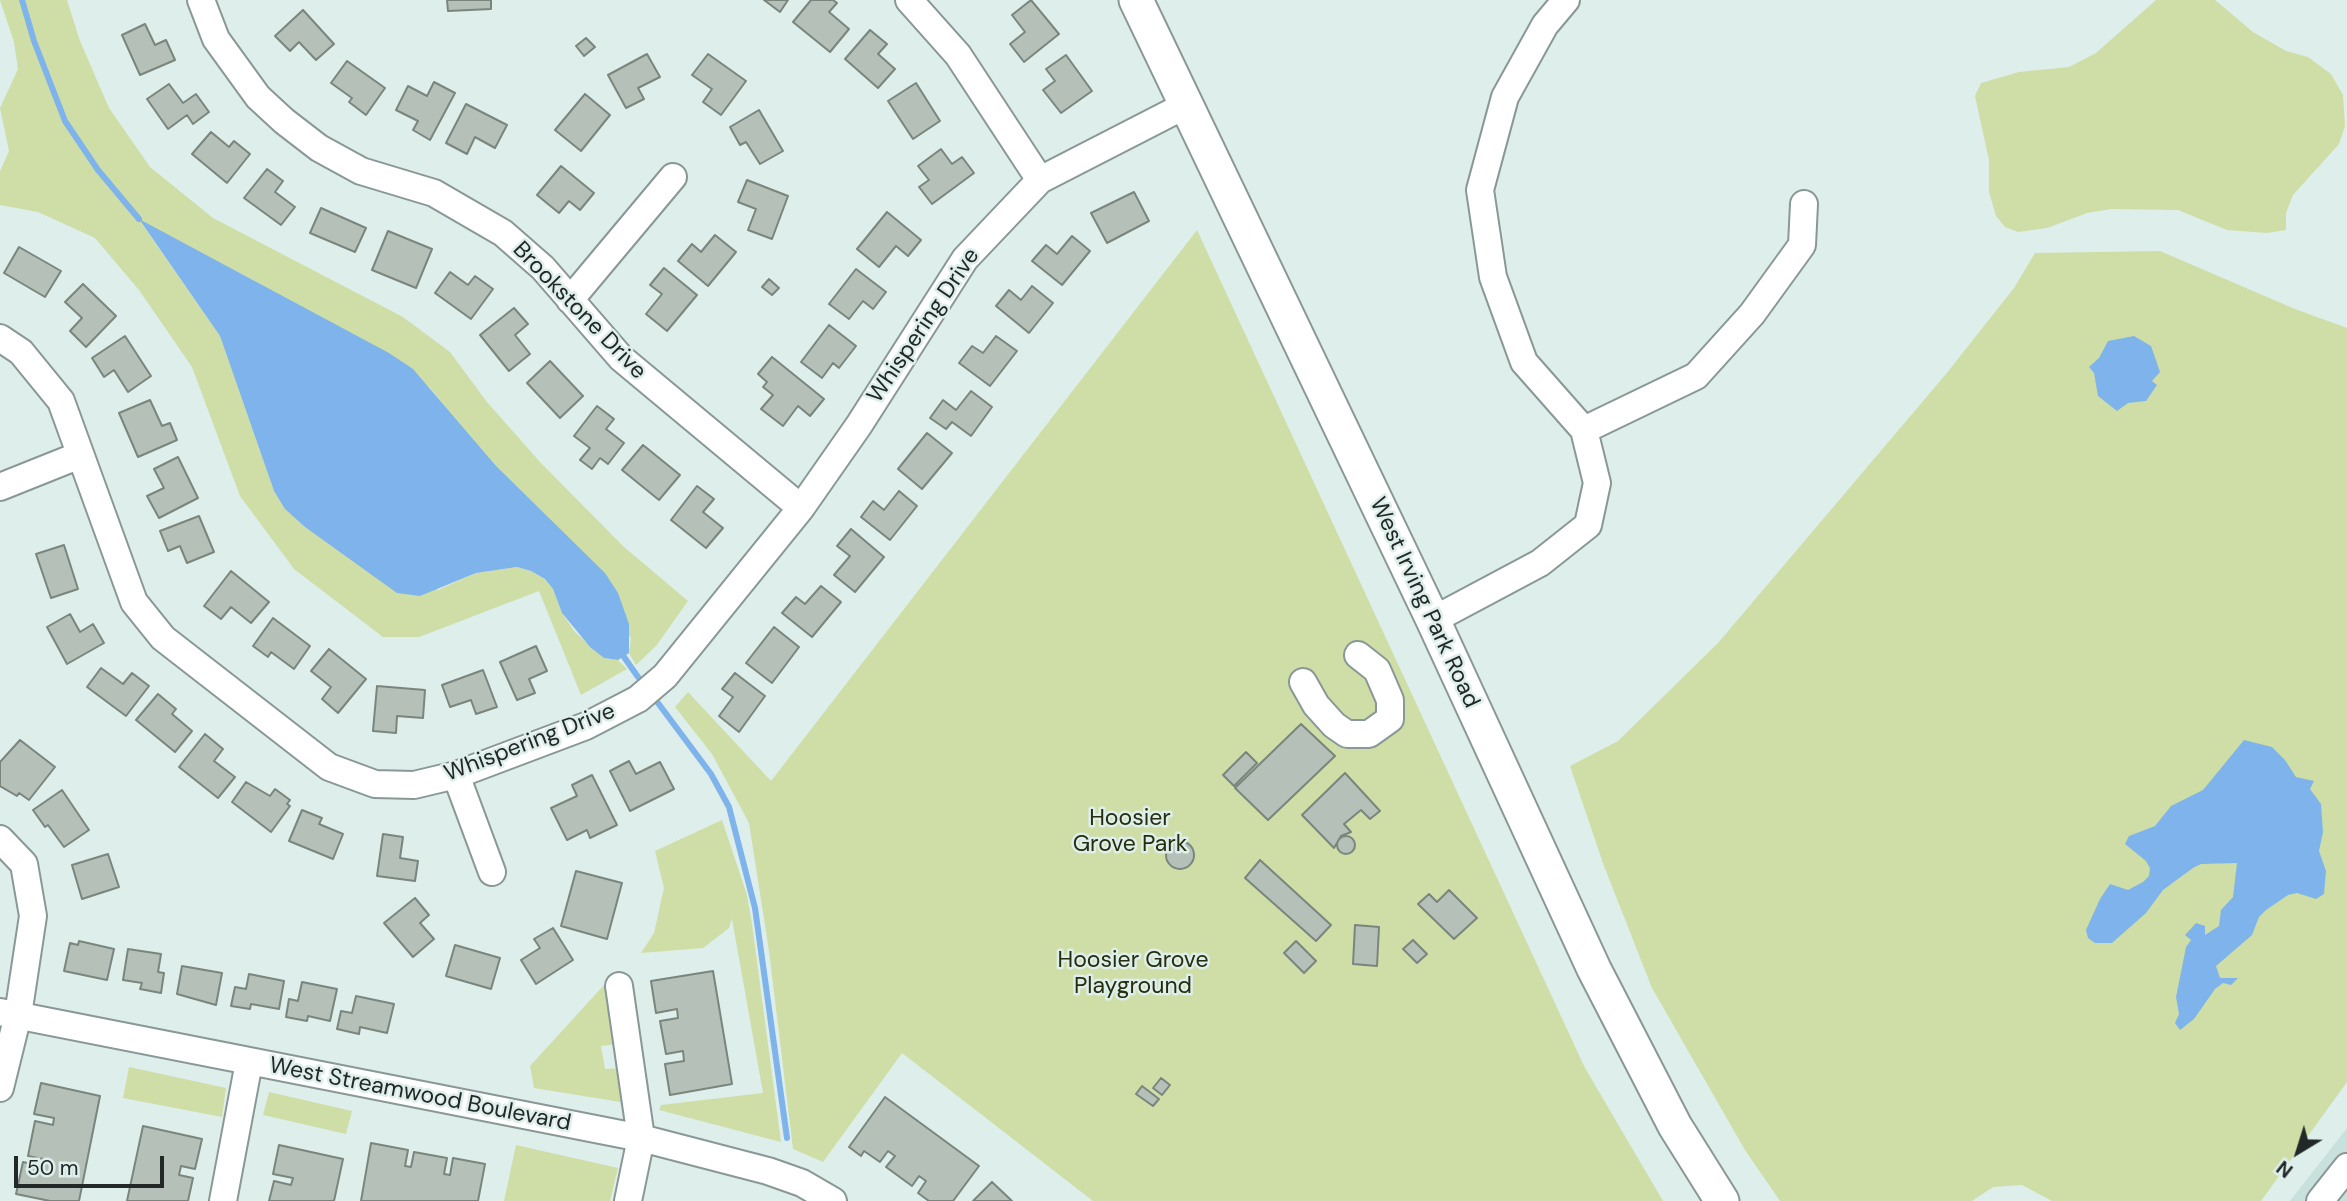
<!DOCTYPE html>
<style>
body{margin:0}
#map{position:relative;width:2347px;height:1201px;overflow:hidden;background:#ddeeeb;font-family:"DM Sans",sans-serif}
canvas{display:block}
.north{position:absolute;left:2263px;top:1117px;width:70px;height:70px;-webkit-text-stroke:5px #ddeeeb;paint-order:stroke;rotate:218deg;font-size:19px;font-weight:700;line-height:28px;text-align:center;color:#222827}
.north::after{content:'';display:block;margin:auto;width:24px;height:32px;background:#222827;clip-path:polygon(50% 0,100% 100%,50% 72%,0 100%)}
.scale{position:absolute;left:14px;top:1156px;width:150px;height:32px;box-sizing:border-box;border:4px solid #222827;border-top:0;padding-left:9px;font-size:21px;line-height:24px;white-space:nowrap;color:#222827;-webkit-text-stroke:5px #ddeeeb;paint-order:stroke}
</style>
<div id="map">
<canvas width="2347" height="1201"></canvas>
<div class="north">N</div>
<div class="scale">50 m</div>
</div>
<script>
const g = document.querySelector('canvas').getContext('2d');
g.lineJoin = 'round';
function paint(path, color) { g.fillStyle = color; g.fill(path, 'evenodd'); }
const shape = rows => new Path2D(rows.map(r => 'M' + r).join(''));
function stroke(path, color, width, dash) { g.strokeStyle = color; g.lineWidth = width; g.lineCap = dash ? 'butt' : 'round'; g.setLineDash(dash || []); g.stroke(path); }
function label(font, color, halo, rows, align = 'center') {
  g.font = font + ' "DM Sans",sans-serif'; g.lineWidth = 5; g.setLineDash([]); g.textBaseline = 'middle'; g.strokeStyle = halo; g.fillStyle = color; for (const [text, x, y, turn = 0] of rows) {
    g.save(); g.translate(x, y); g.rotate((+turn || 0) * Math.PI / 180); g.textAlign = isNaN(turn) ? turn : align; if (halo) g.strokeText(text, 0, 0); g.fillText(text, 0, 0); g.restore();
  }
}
paint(shape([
 [2347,1128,2347,1201,2290,1201]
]), '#c8e1dd');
paint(shape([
 [0,0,67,0,80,41,109,108,150,167,213,218,403,317,450,352,487,402,540,462,623,546,688,601,656,646,636,665,629,653,631,638,430,388,251,279,140,221,220,336,274,491,286,509,305,527,438,590,476,573,517,567,531,571,545,579,553,589,562,613,575,632,604,658,618,660,627,669,581,695,539,591,419,637,383,637,294,569,240,496,192,367,139,290,95,238,38,212,0,205,0,171,9,151,0,108,18,69,14,42],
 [2156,0,2215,0,2253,32,2286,51,2308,57,2331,74,2343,95,2345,126,2339,144,2293,195,2286,213,2286,230,2267,233,2227,230,2178,210,2111,209,2087,213,2047,228,2018,232,2005,227,1996,216,1989,192,1989,160,1975,96,1981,83,2019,72,2069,67,2096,53],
 [1197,230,1585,1068,1663,1201,1093,1201,902,1053,823,1162,793,1149,769,951,749,823,712,754,675,707,688,692,771,781],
 [2160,251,2295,309,2347,328,2347,1082,2261,1201,2052,1201,2022,1185,1993,1187,1972,1201,1780,1201,1745,1150,1652,988,1604,866,1570,766,1618,741,1718,643,1946,374,2014,288,2035,253],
 [722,820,747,895,752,924,781,1142,659,1110,661,1105,763,1093,732,919,729,928,703,948,641,953,654,933,664,888,655,851],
 [604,985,617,1044,601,1046,605,1069,622,1068,627,1103,534,1088,530,1066],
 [129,1067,226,1088,222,1117,123,1098],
 [269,1092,352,1111,346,1134,263,1115],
 [516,1145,618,1168,610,1201,504,1201]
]), '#cfdea7');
paint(shape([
 [139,219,389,353,413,369,496,466,605,573,618,593,629,624,629,653,618,660,604,658,590,647,562,613,553,589,545,579,531,571,517,567,476,573,420,596,397,593,305,527,285,509,274,491,220,336],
 [2134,336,2151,346,2160,372,2152,381,2157,385,2146,401,2128,403,2117,411,2098,396,2094,373,2089,367,2099,358,2108,341],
 [2244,740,2272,747,2285,760,2296,777,2314,781,2310,789,2321,804,2323,832,2319,851,2326,871,2324,894,2316,899,2297,893,2288,895,2266,910,2259,917,2252,935,2216,966,2220,978,2238,978,2231,985,2223,983,2215,989,2194,1019,2180,1030,2175,1023,2179,1014,2176,997,2186,947,2191,940,2185,935,2196,923,2205,926,2205,935,2219,926,2221,910,2233,897,2237,863,2201,864,2193,868,2163,890,2146,913,2112,943,2095,943,2088,938,2086,930,2100,899,2110,884,2128,890,2143,882,2149,876,2150,868,2146,861,2125,844,2129,836,2155,826,2171,806,2203,790]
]), '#7fb3eb');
stroke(shape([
 [22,0,34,41,65,121,98,170,139,219],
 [624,657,638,677],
 [658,703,711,774,729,807,755,908,787,1138]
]), '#7fb3eb', 6);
const building = shape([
 [447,0,491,0,491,9,448,11,447,0],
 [764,0,788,0,780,12,764,0],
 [811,0,833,0,837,3,829,12,849,29,830,52,793,22,811,0],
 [1031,0,1059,34,1024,62,1010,44,1025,32,1012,15,1031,0],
 [303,10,334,44,316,60,299,42,290,51,275,36,303,10],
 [145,24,155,45,166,40,175,60,140,75,122,35,145,24],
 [870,30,887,44,878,54,895,69,878,88,845,59,870,30],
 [586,38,595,47,584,56,576,46,586,38],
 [647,54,660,77,638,88,644,99,626,108,608,75,647,54],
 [708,54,746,81,721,115,703,102,712,89,692,75,708,54],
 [1066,55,1092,91,1061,113,1043,90,1055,81,1046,69,1066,55],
 [347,61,385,88,366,115,349,102,352,98,331,83,347,61],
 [434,82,455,93,430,140,413,130,418,121,396,110,408,86,427,96,434,82],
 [916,83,940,121,913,139,888,101,916,83],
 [169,84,183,103,196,94,209,112,193,124,187,115,168,129,147,99,169,84],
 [585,94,610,115,581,151,555,130,585,94],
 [466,104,507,125,495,148,475,137,467,154,446,143,466,104],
 [759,110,783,151,760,164,746,142,740,145,730,127,759,110],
 [211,132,229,147,234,141,250,154,227,183,192,154,211,132],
 [941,149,952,164,962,157,974,173,932,204,919,187,929,180,918,166,941,149],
 [561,166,594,193,580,210,569,201,559,213,537,195,561,166],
 [267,169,283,181,275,192,295,207,281,225,244,198,267,169],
 [747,180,788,196,772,239,748,230,756,209,738,202,747,180],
 [1134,192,1149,221,1107,243,1091,213,1134,192],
 [321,208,366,228,355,252,310,233,321,208],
 [887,212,921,240,908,256,896,246,879,267,857,249,887,212],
 [388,231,432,249,416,288,372,270,388,231],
 [715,235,736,252,708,286,678,261,692,244,701,252,715,235],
 [1072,236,1090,251,1062,285,1032,261,1046,245,1057,254,1072,236],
 [19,247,61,271,45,297,4,273,19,247],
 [664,268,697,295,667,331,646,314,662,294,650,285,664,268],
 [856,269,886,292,873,309,863,301,849,319,829,304,856,269],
 [450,272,468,285,475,276,493,289,471,319,435,293,450,272],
 [769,279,779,288,772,295,762,287,769,279],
 [83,284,116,316,86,347,70,331,82,318,65,302,83,284],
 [1032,286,1053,303,1029,333,996,306,1009,290,1021,300,1032,286],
 [514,308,528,324,515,335,530,354,509,371,480,335,514,308],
 [829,325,856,346,839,368,833,363,822,378,801,362,829,325],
 [125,336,151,376,128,392,114,370,104,377,92,358,125,336],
 [996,336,1017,351,990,386,959,363,972,346,983,353,996,336],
 [772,357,824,399,810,416,798,406,783,426,761,409,773,395,763,387,767,382,758,374,772,357],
 [550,361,583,396,560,418,527,383,550,361],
 [971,391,992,407,971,436,952,422,946,429,930,418,943,400,956,410,971,391],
 [150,400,162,426,170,423,177,440,138,457,119,413,150,400],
 [597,406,614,419,606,429,624,443,608,464,600,458,592,469,580,460,590,448,574,436,597,406],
 [927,433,952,453,922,489,898,469,927,433],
 [643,445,680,475,659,500,622,470,643,445],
 [178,457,198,498,159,518,147,496,164,488,154,469,178,457],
 [697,486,714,499,703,512,723,528,706,548,671,520,697,486],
 [899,491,917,506,890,540,861,517,873,501,884,510,899,491],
 [199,516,214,552,187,563,180,546,168,551,160,531,199,516],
 [851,529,884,557,855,592,834,575,850,556,837,546,851,529],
 [64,545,78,589,51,598,36,554,64,545],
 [231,571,269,602,251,623,231,607,221,619,204,606,231,571],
 [821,586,841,602,812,637,782,613,796,597,805,604,821,586],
 [70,614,80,632,93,624,104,643,67,664,47,627,70,614],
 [273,618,310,646,294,669,271,652,268,657,253,646,273,618],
 [774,627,799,647,772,683,746,663,774,627],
 [536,646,547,671,529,679,535,693,517,700,500,662,536,646],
 [329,649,366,679,338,713,322,699,331,687,311,671,329,649],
 [101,668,123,684,132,673,149,686,126,716,87,687,101,668],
 [483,670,497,707,476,714,471,700,450,707,442,685,483,670],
 [735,673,765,696,739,732,719,716,733,697,722,689,735,673],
 [377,686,425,690,423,718,397,716,396,733,373,731,377,686],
 [158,694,176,709,172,714,192,731,175,752,136,720,158,694],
 [1301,724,1335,756,1268,820,1235,788,1301,724],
 [205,734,223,749,214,761,235,777,218,798,179,767,205,734],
 [20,740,55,767,29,800,19,793,17,796,0,786,0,762,20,740],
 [1246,752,1257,763,1234,786,1223,775,1246,752],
 [629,761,636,774,660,762,674,789,630,811,610,771,629,761],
 [1345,773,1380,811,1370,819,1361,810,1344,824,1351,832,1341,836,1334,848,1302,815,1345,773],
 [592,775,617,825,590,838,587,830,567,840,551,808,577,796,572,785,592,775],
 [246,782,270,796,275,789,290,800,287,804,290,806,271,832,232,802,246,782],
 [62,790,89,830,64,847,48,825,45,827,33,810,62,790],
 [302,810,322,818,319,824,343,834,333,859,289,841,302,810],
 [383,834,403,837,400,858,418,861,415,881,377,876,383,834],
 '1337 845a9 9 0 1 1 18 0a9 9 0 1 1-18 0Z',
 '1166 855a14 14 0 1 1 28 0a14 14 0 1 1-28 0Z',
 [108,854,119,887,82,899,72,865,108,854],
 [1260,860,1331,925,1316,941,1245,878,1260,860],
 [576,871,622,883,607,939,561,926,576,871],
 [1449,890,1477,918,1454,939,1418,904,1429,894,1437,902,1449,890],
 [415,898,429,915,420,923,434,939,413,957,384,923,415,898],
 [1355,925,1379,927,1377,966,1353,964,1355,925],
 [553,928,573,960,536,984,521,960,540,948,534,939,553,928],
 [1413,940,1427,954,1417,963,1403,949,1413,940],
 [79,941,114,949,107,980,64,971,70,943,78,945,79,941],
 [1296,941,1316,961,1304,973,1284,953,1296,941],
 [455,945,500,958,491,989,446,976,455,945],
 [128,949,161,954,158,972,164,973,161,993,140,989,142,983,123,980,128,949],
 [182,966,222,973,216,1005,177,994,182,966],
 [713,971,732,1084,670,1095,665,1064,684,1061,683,1051,666,1054,660,1021,678,1018,677,1009,656,1013,651,981,713,971],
 [249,974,284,981,279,1009,251,1004,250,1009,231,1006,235,987,246,989,249,974],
 [302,982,337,989,330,1021,308,1016,307,1021,286,1017,289,999,298,1001,302,982],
 [356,996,394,1004,387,1033,360,1027,359,1034,337,1029,341,1011,352,1013,356,996],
 [1161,1078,1170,1085,1162,1095,1153,1088,1161,1078],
 [41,1083,100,1096,79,1201,50,1201,16,1194,23,1162,41,1166,43,1159,28,1156,35,1121,53,1125,54,1118,34,1114,41,1083],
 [1142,1086,1159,1099,1153,1106,1136,1094,1142,1086],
 [885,1097,979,1166,953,1201,929,1201,918,1193,926,1181,919,1176,912,1186,886,1167,895,1156,888,1151,880,1162,864,1151,861,1156,849,1147,885,1097],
 [143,1126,202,1139,195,1169,181,1166,179,1175,193,1178,188,1201,127,1201,143,1126],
 [371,1143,408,1150,405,1166,411,1167,414,1152,447,1158,444,1174,450,1175,453,1158,485,1164,478,1201,361,1201,371,1143],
 [279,1145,343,1159,334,1201,269,1201,274,1181,291,1185,293,1178,273,1174,279,1145],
 [992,1182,1012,1201,973,1201,992,1182]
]);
paint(building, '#b5c1b8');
stroke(building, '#7a857d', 2);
const minor = shape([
 [201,0,216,39,258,97,284,121,319,148,361,171,434,193,503,233,543,268,621,358,801,508],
 [909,0,958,55,1040,180],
 [570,300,673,177],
 [0,338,21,352,61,401,134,602,163,638,329,767,375,784,414,785,456,775,586,726,638,699,665,676,801,508,859,425,965,259,1040,180,1186,105],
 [1584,430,1696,376,1752,314,1802,245,1804,204],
 [0,487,80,455],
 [1433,620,1540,563,1588,525,1597,483,1584,430,1524,362,1493,277,1480,190,1505,97,1545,25,1566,0],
 [1303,682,1316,705,1334,725,1347,734,1369,734,1390,719,1390,700,1377,670,1358,655],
 [456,775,492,872],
 [0,839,24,864,33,916,18,1015,0,1088],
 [619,986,641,1138,628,1201],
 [0,1012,641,1138,768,1171,802,1183,833,1201],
 [223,1201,249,1062],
 [2320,1201,2347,1167]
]);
const major = shape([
 [1136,0,1433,620,1594,969,1675,1126,1722,1201]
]);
stroke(minor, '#899896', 30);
stroke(major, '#899896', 37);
stroke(minor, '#fff', 26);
stroke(major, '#fff', 33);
label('23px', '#222827', '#ddeeeb', [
 ["Brookstone Drive",579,311,46],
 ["Whispering Drive",924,326,-56],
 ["West Irving Park Road",1424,603,65],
 ["Whispering Drive",530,743,-21],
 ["West Streamwood Boulevard",420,1095,11]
]);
label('23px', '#262d0d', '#ddeeeb', [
 ["Hoosier",1130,819],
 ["Grove Park",1130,845],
 ["Hoosier Grove",1133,961],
 ["Playground",1133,987]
]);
</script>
